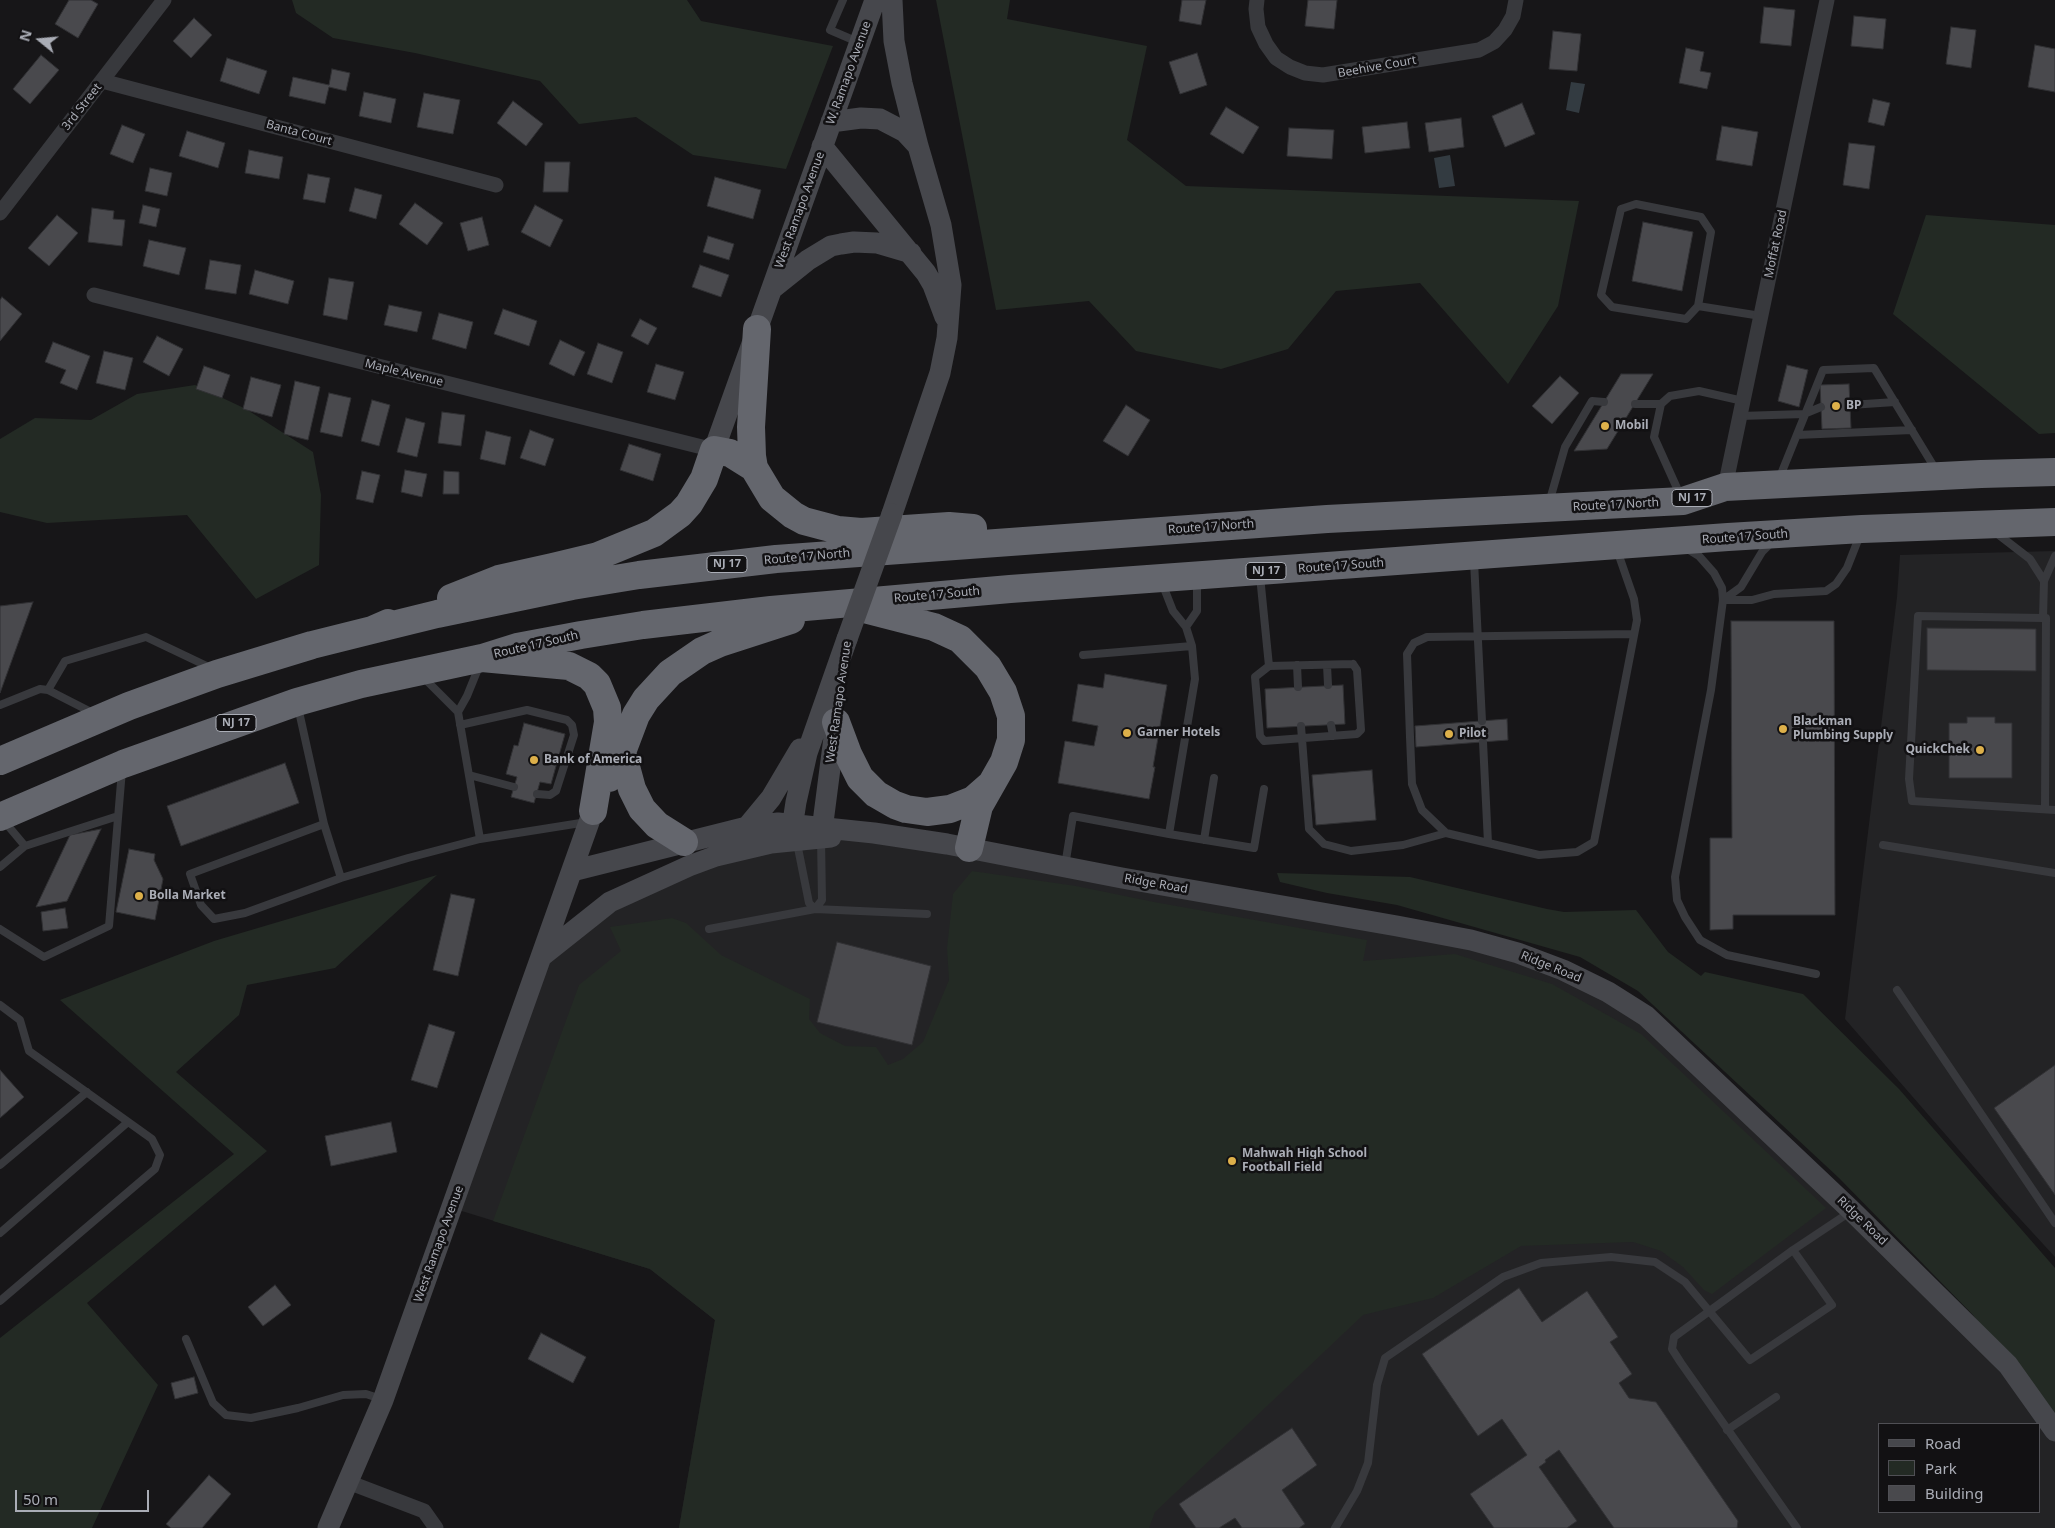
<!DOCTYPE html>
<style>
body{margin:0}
#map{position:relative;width:2055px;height:1528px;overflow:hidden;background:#171618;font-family:"Noto Sans",sans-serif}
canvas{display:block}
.legend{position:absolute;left:1878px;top:1423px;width:162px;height:90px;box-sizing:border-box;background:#121113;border:1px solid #4f4f54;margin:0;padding:6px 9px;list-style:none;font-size:15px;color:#aaadb6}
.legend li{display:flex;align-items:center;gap:10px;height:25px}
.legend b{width:25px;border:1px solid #4f4f54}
.north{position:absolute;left:15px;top:15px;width:50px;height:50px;-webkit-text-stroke:4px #121113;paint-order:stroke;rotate:287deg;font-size:14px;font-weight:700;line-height:20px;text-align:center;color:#aaadb6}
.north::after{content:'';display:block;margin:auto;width:18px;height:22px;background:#aaadb6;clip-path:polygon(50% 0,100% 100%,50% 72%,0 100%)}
.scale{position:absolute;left:15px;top:1490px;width:134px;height:22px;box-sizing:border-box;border:2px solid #aaadb6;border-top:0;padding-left:6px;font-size:15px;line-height:18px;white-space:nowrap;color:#aaadb6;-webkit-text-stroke:4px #121113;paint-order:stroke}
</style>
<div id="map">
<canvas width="2055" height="1528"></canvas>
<ul class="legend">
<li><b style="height:6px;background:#46474c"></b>Road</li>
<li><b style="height:14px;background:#232a24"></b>Park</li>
<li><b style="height:14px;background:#49494d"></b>Building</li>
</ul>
<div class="north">N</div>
<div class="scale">50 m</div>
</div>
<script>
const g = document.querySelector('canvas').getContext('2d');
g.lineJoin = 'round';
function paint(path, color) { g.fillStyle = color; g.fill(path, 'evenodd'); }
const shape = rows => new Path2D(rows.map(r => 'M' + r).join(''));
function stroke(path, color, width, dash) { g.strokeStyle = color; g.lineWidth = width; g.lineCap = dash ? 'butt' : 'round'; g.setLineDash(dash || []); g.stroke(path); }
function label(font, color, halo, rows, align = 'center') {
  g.font = font + ' "Noto Sans",sans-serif'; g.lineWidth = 5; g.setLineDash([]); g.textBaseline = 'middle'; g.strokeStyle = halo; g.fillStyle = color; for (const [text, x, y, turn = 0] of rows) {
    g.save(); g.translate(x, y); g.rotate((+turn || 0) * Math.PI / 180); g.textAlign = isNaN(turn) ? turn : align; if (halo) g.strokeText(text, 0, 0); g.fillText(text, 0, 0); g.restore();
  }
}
paint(shape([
 [2055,551,2055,1257,1999,1196,1845,1019,1897,597,1900,555],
 [874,833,1471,940,1608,992,1852,1211,2055,1431,2055,1528,679,1528,715,1320,650,1269,452,1208,542,956,689,866],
 [1879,1424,2039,1424,2039,1512,1879,1512]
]), '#232325');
paint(shape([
 [292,0,687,0,701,21,833,46,786,169,693,155,636,117,579,124,540,81,415,53,333,38,296,13],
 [936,0,1010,0,1007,19,1147,46,1127,140,1186,186,1579,201,1558,306,1508,384,1420,283,1336,291,1288,349,1221,369,1136,351,1089,301,996,310],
 [1926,215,2055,225,2055,433,2039,434,1893,314],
 [195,385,246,409,313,452,321,495,319,565,256,599,187,515,47,523,0,512,0,439,35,418,91,420,137,394],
 [972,871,1076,886,1154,902,1367,940,1363,961,1455,954,1552,984,1641,1034,1826,1208,1712,1294,1704,1290,1683,1267,1661,1251,1633,1242,1521,1246,1433,1298,1363,1315,1155,1512,1149,1528,679,1528,715,1320,650,1269,493,1221,579,985,621,951,610,927,672,918,686,923,721,955,810,999,809,1019,820,1033,845,1046,876,1047,888,1065,903,1059,923,1042,949,980,947,948,953,894],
 [1277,873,1410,877,1547,909,1564,912,1636,910,1668,952,1701,976,1705,972,1803,994,1899,1089,2055,1268,2055,1431,1973,1315,1839,1178,1638,991,1580,957,1397,905,1327,893,1280,882],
 [437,875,335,968,247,985,239,1015,176,1072,267,1151,87,1303,158,1385,92,1528,0,1528,0,1338,234,1154,60,1000,214,941]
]), '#232a24');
paint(shape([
 [1571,82,1585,84,1579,113,1566,110],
 [1450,155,1455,186,1439,188,1434,158]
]), '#333b41');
const building = shape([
 [69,0,91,0,98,4,78,38,55,24,69,0],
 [1182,0,1206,0,1201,25,1179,21,1182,0],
 [1308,0,1337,0,1334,29,1305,26,1308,0],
 [1764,7,1795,10,1791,46,1760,43,1764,7],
 [1854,16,1886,19,1883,49,1851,46,1854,16],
 [194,18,212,35,191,58,173,41,194,18],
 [1951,27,1976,30,1971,68,1946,64,1951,27],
 [1553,31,1581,34,1577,71,1549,69,1553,31],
 [2035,45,2055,49,2055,92,2028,87,2035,45],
 [1686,48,1704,52,1700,71,1711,73,1707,89,1679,83,1686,48],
 [1197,53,1207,85,1180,94,1169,62,1197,53],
 [41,55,59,70,30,104,13,89,41,55],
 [227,58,267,71,259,94,220,81,227,58],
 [332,69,350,73,346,91,329,87,325,104,289,96,293,77,329,85,332,69],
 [364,92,396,99,391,123,359,116,364,92],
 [424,93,460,100,453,134,417,127,424,93],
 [1873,99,1890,103,1884,126,1868,122,1873,99],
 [513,101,543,124,526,146,497,123,513,101],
 [1522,103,1535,134,1505,147,1492,116,1522,103],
 [1226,107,1259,127,1243,154,1210,134,1226,107],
 [1461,118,1464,147,1429,152,1425,123,1461,118],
 [1407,122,1410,148,1365,153,1362,127,1407,122],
 [122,125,145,134,133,163,110,154,122,125],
 [1722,126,1758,132,1752,166,1716,160,1722,126],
 [1289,128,1334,130,1332,159,1287,156,1289,128],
 [187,131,225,143,218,168,179,156,187,131],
 [1849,143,1875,146,1869,189,1843,185,1849,143],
 [249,150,283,157,279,179,245,173,249,150],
 [545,162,570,162,568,192,543,192,545,162],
 [150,168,172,173,167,196,145,191,150,168],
 [308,174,330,178,325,203,303,199,308,174],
 [715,177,761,190,753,219,707,206,715,177],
 [355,188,382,195,376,219,349,211,355,188],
 [415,203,443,223,427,245,399,224,415,203],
 [143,205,160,209,156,227,139,223,143,205],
 [535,205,563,220,550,247,521,232,535,205],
 [92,208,114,211,113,219,125,220,122,246,88,242,92,208],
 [57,215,78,233,49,266,28,248,57,215],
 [482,217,489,245,468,251,460,223,482,217],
 [1643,222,1693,232,1682,291,1632,281,1643,222],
 [708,236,734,244,729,260,703,252,708,236],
 [149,240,186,248,179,275,143,266,149,240],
 [210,260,241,265,236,294,205,289,210,260],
 [700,265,729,275,721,297,692,287,700,265],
 [255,270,294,281,288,304,249,294,255,270],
 [329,278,354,282,347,320,323,315,329,278],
 [2,297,22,314,0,341,0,300,2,297],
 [389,305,422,312,417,332,384,325,389,305],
 [503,309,537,321,529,346,494,334,503,309],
 [439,313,473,322,466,349,432,339,439,313],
 [640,319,657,328,648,345,631,336,640,319],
 [157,336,183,349,169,376,143,362,157,336],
 [560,340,585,352,574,376,549,364,560,340],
 [53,342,90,356,77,390,60,383,66,370,45,362,53,342],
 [598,343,623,352,612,383,587,374,598,343],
 [104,351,133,358,125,390,96,383,104,351],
 [656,364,684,372,675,400,647,392,656,364],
 [1787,365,1808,370,1799,407,1778,401,1787,365],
 [204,366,230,375,222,398,196,389,204,366],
 [1621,374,1653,374,1607,449,1574,451,1621,374],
 [1560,376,1579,393,1552,424,1532,406,1560,376],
 [251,377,281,385,272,417,243,409,251,377],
 [295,381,320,387,308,440,284,434,295,381],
 [1849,384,1851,428,1822,429,1820,385,1849,384],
 [329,393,351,398,342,437,320,432,329,393],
 [372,400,390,405,379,446,361,441,372,400],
 [1126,405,1150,420,1128,456,1103,441,1126,405],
 [442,412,465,415,461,446,438,443,442,412],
 [406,418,425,423,417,457,397,452,406,418],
 [530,430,554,439,545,466,520,458,530,430],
 [486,431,511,437,505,465,480,459,486,431],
 [629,444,661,454,653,481,620,470,629,444],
 [405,470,427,474,422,497,401,492,405,470],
 [362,471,380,475,373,503,356,499,362,471],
 [444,471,459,472,459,494,443,494,444,471],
 [33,602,0,693,0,606,33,602],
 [1731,621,1834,621,1835,915,1733,915,1733,929,1710,930,1710,838,1732,838,1731,621],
 [1927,628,2036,629,2036,671,1927,670,1927,628],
 [1105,674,1167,685,1153,767,1155,767,1149,799,1058,783,1065,741,1094,746,1098,726,1072,721,1078,684,1103,688,1105,674],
 [1343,685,1345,724,1267,728,1265,689,1343,685],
 [1967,717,1995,717,1995,723,2012,723,2012,778,1949,778,1949,723,1967,723,1967,717],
 [1507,719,1508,740,1416,747,1415,726,1507,719],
 [524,723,565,734,551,784,540,782,534,803,511,797,517,777,506,774,514,745,518,746,524,723],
 [285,763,299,803,181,846,167,806,285,763],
 [1372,770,1376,820,1316,825,1312,775,1372,770],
 [101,829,67,901,36,907,70,835,101,829],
 [129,849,155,854,154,860,163,879,155,920,116,912,129,849],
 [451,894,475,899,458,976,433,970,451,894],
 [65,908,68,928,43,931,41,912,65,908],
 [837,942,931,966,912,1045,817,1022,837,942],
 [429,1024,455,1032,437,1088,411,1080,429,1024],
 [2055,1065,2055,1195,1994,1108,2055,1065],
 [0,1070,24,1097,0,1118,0,1070],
 [391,1122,397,1152,331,1166,325,1136,391,1122],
 [275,1285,291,1305,263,1326,248,1307,275,1285],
 [1519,1288,1542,1322,1587,1291,1618,1337,1610,1342,1632,1374,1619,1383,1629,1398,1656,1402,1738,1521,1737,1528,1614,1528,1559,1450,1545,1460,1546,1462,1539,1467,1577,1521,1567,1528,1494,1528,1470,1494,1527,1455,1502,1419,1478,1436,1422,1354,1519,1288],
 [541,1333,586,1357,573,1383,528,1359,541,1333],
 [194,1377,198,1393,175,1399,171,1383,194,1377],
 [1292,1428,1317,1465,1282,1490,1305,1524,1299,1528,1242,1528,1235,1518,1219,1528,1196,1528,1179,1504,1292,1428],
 [209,1475,231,1494,202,1528,171,1528,166,1524,209,1475]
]);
paint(building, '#49494d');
stroke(building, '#313134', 1);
stroke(shape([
 [843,0,830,30,858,42],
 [1698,306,1711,232,1701,217,1636,204,1621,209,1601,295,1612,307,1686,319,1698,306,1761,316],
 [1635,404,1661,404],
 [1850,405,1895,402],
 [1740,416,1804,414,1821,407],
 [1797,435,1912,430],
 [1779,479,1823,370,1874,368,1936,470],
 [1681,497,1654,437,1661,404,1670,396,1699,391,1743,401],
 [1549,503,1565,447,1592,401,1604,402],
 [1995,532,2030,559,2044,581],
 [1686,548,1699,556,1714,573,1722,588,1723,600,1711,690,1675,877,1677,900,1685,917,1700,940,1727,955,1816,974],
 [1617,550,1634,599,1637,620,1594,842,1577,852,1539,855,1446,833,1422,810,1412,784,1410,737,1407,654,1414,643,1427,637,1634,634],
 [2055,556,2044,581,2043,618,1918,616,1909,779,1912,801,2055,810],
 [1474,561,1482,721],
 [1260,576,1269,666],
 [1723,600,1752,600,1774,594,1826,591,1836,584,1847,568,1860,535],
 [1723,600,1741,587,1762,552,1771,543],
 [1186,627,1197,611,1197,580],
 [1083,655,1192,646],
 [1353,664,1357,670,1361,730,1357,734,1264,741,1260,736,1255,677,1269,666,1353,664],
 [1297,665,1298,687],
 [1327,665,1328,685],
 [423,677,458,712,480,839],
 [48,690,65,661,146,637,211,668],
 [0,705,40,689,48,690,95,714],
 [298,707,324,824,190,874,201,905,214,919,245,913,341,878,408,858,480,839,587,822],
 [458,712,467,696,480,664],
 [460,725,527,710,567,720,572,725,574,735,556,791,550,795,537,794],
 [1331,725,1333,736],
 [1301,726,1309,829,1324,844,1351,851,1403,845,1446,833],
 [1483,742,1488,843],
 [469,775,514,787],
 [2045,809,2046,618],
 [4,821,25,846],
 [324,824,341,878],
 [1169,834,1254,848,1264,789],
 [1204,840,1214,778],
 [797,843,809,903,815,909,822,900,821,838],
 [1883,845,2055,873],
 [1065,866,1073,816,1169,834,1195,679,1192,646,1186,627,1173,611,1162,583],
 [0,867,25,846,118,816],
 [0,929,44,957,109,926,122,770],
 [709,929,815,909,927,914],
 [1897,990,2055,1223],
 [0,1005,20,1020,29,1051,152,1139,160,1155,155,1169,0,1301],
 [0,1165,87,1092],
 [0,1233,128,1122],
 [186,1339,213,1403,226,1415,251,1418,298,1408,343,1395,366,1394,381,1399],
 [1727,1430,1776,1397],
 [1335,1528,1357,1491,1368,1463,1377,1385,1385,1358,1503,1277,1541,1263,1611,1257,1655,1262,1685,1282,1750,1360,1832,1305,1793,1250],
 [1797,1528,1681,1363,1672,1349,1674,1337,1793,1250,1850,1212]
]), '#38393d', 8);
stroke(shape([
 [1257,0,1256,9,1258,27,1266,44,1276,58,1290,67,1305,73,1323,75,1479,50,1494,42,1505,30,1513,16,1516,0],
 [102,81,496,185],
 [0,213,164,0],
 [94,295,714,450],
 [1725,487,1827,0],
 [348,1482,424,1511,436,1528]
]), '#38393d', 15);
stroke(shape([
 [892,0,894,41,902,83,918,146,941,225,951,285,947,338,940,373,892,514],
 [831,122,861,118,880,119,905,132,918,146],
 [822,146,926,273,933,285,945,317],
 [773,288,808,260,831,246,841,244,854,242,877,243,911,253],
 [714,450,875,0],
 [747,827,771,798,800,749],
 [797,838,794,815,796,802,807,753,847,639],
 [821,838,836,722],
 [572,871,747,827,778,823,874,833,947,844,1122,878,1397,926,1471,940,1518,953,1563,970,1608,992,1646,1016,1852,1211,2008,1365,2055,1431],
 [542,956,610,902,689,866,716,856,771,843,831,837],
 [328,1528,383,1400,593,811]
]), '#46474c', 21);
stroke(shape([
 [757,329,751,427,752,456,754,468,772,498,793,515,804,521,838,530,861,532,949,526,973,528],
 [451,598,499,579,553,567,598,556,654,533,680,514,689,504,704,479,714,450,730,453,754,468],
 [864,609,934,627,960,639,988,667,1003,692,1011,716,1011,740,1004,762,979,806,969,848],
 [372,630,437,614,572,586,639,575,776,559,1327,519,1683,501,1725,487,1981,474,2055,472],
 [482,658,517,647,581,635,643,625,771,610,1010,589,1728,537,1862,529,2055,522],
 [836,722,848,754,860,778,876,794,895,805,906,809,927,812,950,809,973,800,989,786],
 [622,752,632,789,642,809,657,825,684,842],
 [0,761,129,706,217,674,312,645,372,630,388,623],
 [609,778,622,752,636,715,646,699,670,673,702,651,720,643,791,620],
 [0,817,123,764,297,702,361,684,482,658,569,666,589,676,597,684,607,708,608,722,593,811]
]), '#64666d', 28);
stroke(shape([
 [847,639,892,514]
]), '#46474c', 21);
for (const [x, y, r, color] of [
 [1836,406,5,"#ddb04a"],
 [1605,426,5,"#ddb04a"],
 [1783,729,5,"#ddb04a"],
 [1127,733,5,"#ddb04a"],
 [1449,734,5,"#ddb04a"],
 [1980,750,5,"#ddb04a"],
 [534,760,5,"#ddb04a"],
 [139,896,5,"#ddb04a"],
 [1232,1161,5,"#ddb04a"]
]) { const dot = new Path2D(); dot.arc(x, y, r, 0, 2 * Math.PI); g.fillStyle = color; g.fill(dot); stroke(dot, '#121113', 2); }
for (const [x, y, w] of [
 [1692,498,40],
 [727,564,40],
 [1266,571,40],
 [236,723,40]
]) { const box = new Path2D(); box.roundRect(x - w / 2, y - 8.5, w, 17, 4); g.fillStyle = '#121113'; g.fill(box); stroke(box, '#aaadb6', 1); }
label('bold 11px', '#aaadb6', null, [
 ["NJ 17",1692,498],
 ["NJ 17",727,564],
 ["NJ 17",1266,571],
 ["NJ 17",236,723]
]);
label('12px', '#aaadb6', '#121113', [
 ["Beehive Court",1377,67,-10],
 ["W. Ramapo Avenue",849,73,-70],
 ["3rd Street",82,107,-52],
 ["Banta Court",299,133,15],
 ["West Ramapo Avenue",800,210,-70],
 ["Moffat Road",1776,244,-78],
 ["Maple Avenue",404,373,14],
 ["Route 17 North",1616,505,-3],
 ["Route 17 North",1211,527,-4],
 ["Route 17 South",1745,537,-4],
 ["Route 17 North",807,557,-5],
 ["Route 17 South",1341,566,-4],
 ["Route 17 South",937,595,-5],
 ["Route 17 South",536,645,-13],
 ["West Ramapo Avenue",839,702,-82],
 ["Ridge Road",1156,884,10],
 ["Ridge Road",1551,967,22],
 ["Ridge Road",1862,1221,44],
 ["West Ramapo Avenue",439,1244,-70]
]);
label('bold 12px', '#aaadb6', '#121113', [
 ["BP",1846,406],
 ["Mobil",1615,426],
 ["Blackman",1793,722],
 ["Plumbing Supply",1793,736],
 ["Garner Hotels",1137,733],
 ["Pilot",1459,734],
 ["QuickChek",1970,750,"right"],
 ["Bank of America",544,760],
 ["Bolla Market",149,896],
 ["Mahwah High School",1242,1154],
 ["Football Field",1242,1168]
], 'left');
</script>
